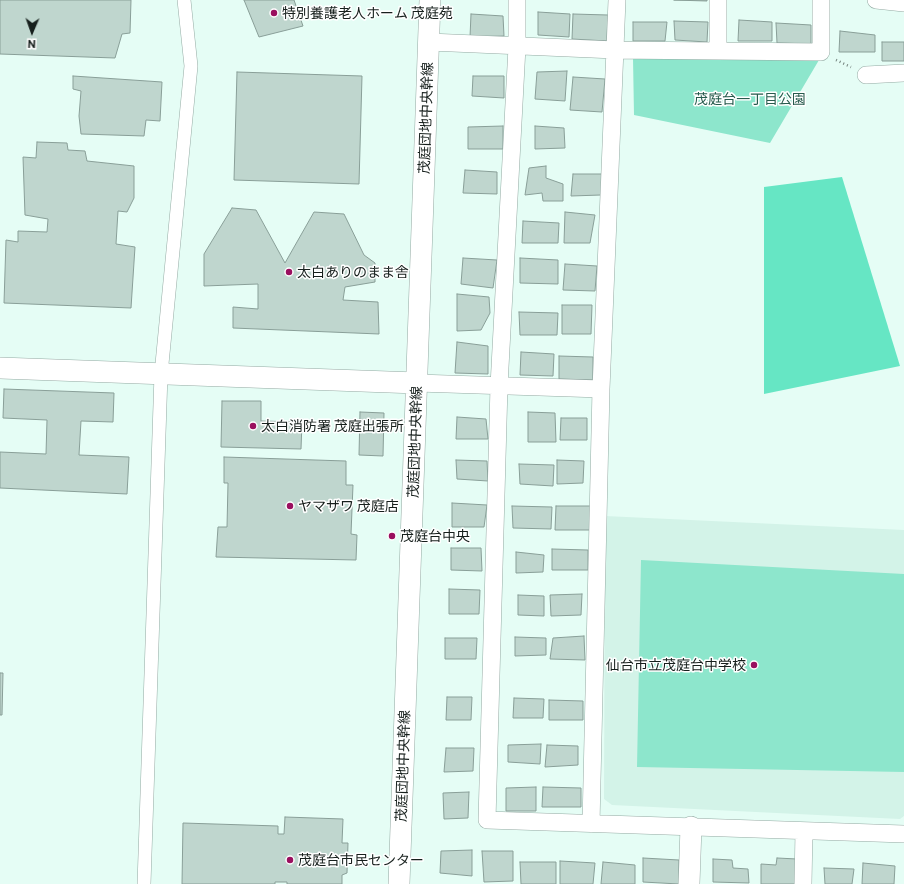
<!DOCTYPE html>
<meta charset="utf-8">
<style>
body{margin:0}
#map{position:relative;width:904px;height:884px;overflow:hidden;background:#e5fdf5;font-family:Commissioner,sans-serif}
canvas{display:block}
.north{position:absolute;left:12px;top:12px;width:40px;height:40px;-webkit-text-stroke:3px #fff;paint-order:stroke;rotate:182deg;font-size:11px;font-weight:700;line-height:16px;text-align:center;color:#161f1c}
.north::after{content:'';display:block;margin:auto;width:14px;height:18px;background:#161f1c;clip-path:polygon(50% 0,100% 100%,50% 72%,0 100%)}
</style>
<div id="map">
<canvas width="904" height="884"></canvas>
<div class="north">N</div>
</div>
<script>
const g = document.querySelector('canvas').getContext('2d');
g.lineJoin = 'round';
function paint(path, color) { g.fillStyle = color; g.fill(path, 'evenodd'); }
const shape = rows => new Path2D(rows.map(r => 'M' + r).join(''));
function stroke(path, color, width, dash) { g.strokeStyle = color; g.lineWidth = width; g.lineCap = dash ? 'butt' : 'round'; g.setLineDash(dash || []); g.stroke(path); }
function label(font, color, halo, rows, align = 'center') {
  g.font = font + ' Commissioner,"Noto Sans JP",sans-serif'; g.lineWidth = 3; g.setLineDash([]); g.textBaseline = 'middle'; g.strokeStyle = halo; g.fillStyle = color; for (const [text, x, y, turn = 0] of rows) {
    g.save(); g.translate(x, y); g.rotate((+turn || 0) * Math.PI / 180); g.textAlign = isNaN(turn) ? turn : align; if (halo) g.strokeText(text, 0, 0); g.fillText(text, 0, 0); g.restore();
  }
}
paint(shape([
 [605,516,904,530,904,816,900,819,612,805,604,799]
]), '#d3f3e8');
paint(shape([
 [633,58,819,60,770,143,634,115],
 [641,560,904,574,904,772,637,767]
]), '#8de6cc');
paint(shape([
 [842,177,900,366,764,394,764,187]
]), '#66e6c4');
const building = shape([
 [0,0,131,0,130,33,122,34,115,58,0,54,0,0],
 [244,0,294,0,303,26,259,37,244,0],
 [674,0,707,0,707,1,674,0],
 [538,12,570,14,569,37,538,35,538,12],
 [471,14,503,16,504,36,470,37,471,14],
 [573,14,608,15,607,41,572,39,573,14],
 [739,20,772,22,772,41,738,41,739,20],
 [674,21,708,22,707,42,675,40,674,21],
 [633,22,667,22,665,41,633,41,633,22],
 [776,23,811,25,811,44,777,43,776,23],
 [840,31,875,35,875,52,839,52,840,31],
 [882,42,904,42,904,61,882,61,882,42],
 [567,71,565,101,535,99,537,72,567,71],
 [237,72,362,76,359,184,234,180,237,72],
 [73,76,162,82,160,121,146,120,144,136,81,134,79,116,81,91,73,89,73,76],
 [473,76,504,76,504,98,472,96,473,76],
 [573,77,605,79,602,112,570,110,573,77],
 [503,126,503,149,468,149,468,127,503,126],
 [535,126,564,128,565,148,535,149,535,126],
 [37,142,67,143,68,150,85,151,87,161,134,166,134,198,127,212,118,211,116,244,135,247,131,308,4,303,6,240,18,242,18,231,47,232,48,219,25,215,23,157,36,158,37,142],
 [546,166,546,178,563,184,563,201,543,201,542,193,525,195,529,168,546,166],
 [465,170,497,172,497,194,463,193,465,170],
 [573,174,603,174,601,195,571,196,573,174],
 [232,208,256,210,285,263,314,212,344,214,364,255,375,263,375,282,345,287,343,300,378,302,379,334,233,328,233,307,258,309,258,284,204,286,204,254,232,208],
 [565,212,595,215,590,243,564,243,565,212],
 [523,221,559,223,558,243,522,243,523,221],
 [463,258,497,260,493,288,461,284,463,258],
 [520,258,558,260,558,284,520,283,520,258],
 [565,264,597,266,595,291,563,290,565,264],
 [457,294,489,297,490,313,481,330,457,331,457,294],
 [562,305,592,305,591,334,562,334,562,305],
 [519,312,558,313,557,335,520,335,519,312],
 [457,342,488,346,488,374,455,373,457,342],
 [521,352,554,354,553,376,520,375,521,352],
 [559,356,593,357,593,380,559,379,559,356],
 [4,389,114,393,113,422,81,421,79,455,129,457,127,494,0,488,0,452,46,454,47,420,3,418,4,389],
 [222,401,261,401,261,421,302,422,301,449,221,447,222,401],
 [360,412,384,413,383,456,359,455,360,412],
 [528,412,555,413,556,442,528,442,528,412],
 [457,417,486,419,488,439,456,439,457,417],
 [561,418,587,418,587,440,560,440,561,418],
 [224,457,346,461,346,485,353,485,351,534,357,535,356,560,216,557,218,527,227,527,228,483,224,483,224,457],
 [456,460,487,461,488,481,457,479,456,460],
 [557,460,584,461,583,483,557,484,557,460],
 [519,464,554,465,553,486,520,484,519,464],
 [452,503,487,505,484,527,452,527,452,503],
 [512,506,552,507,551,529,513,528,512,506],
 [556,506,592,506,592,530,555,530,556,506],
 [451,548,481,548,482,571,451,570,451,548],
 [552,549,588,550,588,570,552,570,552,549],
 [516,552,544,555,543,572,516,573,516,552],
 [449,589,480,590,479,614,449,614,449,589],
 [582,594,581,615,551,616,550,595,582,594],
 [518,595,544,596,544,616,518,615,518,595],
 [584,636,585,660,550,659,553,638,584,636],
 [515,637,546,638,546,655,515,656,515,637],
 [445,638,477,638,476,659,445,659,445,638],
 [0,673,3,673,2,715,0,715,0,673],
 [447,697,472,697,471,720,446,720,447,697],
 [514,698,544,699,543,718,513,718,514,698],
 [549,700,583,701,583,720,549,720,549,700],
 [541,744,540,764,508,762,508,745,541,744],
 [547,745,578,746,578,765,545,767,547,745],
 [446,748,474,748,473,771,444,772,446,748],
 [536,787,536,811,506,811,506,788,536,787],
 [543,787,581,788,581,807,542,807,543,787],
 [469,792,468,818,444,819,443,793,469,792],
 [285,817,343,819,342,843,348,843,347,873,342,875,342,884,287,884,287,882,275,882,275,884,182,884,183,823,278,826,278,834,284,834,285,817],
 [472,850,472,876,440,873,441,851,472,850],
 [482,851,513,851,513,881,484,882,482,851],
 [643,858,679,860,679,884,643,882,643,858],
 [777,858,797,859,795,884,761,884,761,864,776,865,777,858],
 [713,859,732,860,733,868,748,869,749,883,713,882,713,859],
 [560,861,595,863,593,884,560,884,560,861],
 [520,862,556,862,556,884,521,884,520,862],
 [603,862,635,865,635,884,601,884,603,862],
 [863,863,895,866,894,884,862,884,863,863],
 [824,868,854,869,852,884,825,884,824,868]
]);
paint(building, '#bfd6ce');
stroke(building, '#899f98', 1);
const pedestrian = shape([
 [144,884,161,374,191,66,184,0]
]);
const minor = shape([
 [517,0,517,47,499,386,487,820,904,834],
 [876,0,904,3],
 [429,42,615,50,821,52,821,0],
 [718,51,718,0],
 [866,75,904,73],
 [417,383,601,389],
 [591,824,601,389,617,0],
 [803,884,804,831]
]);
const tertiary = shape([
 [0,368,417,383],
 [399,884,430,0],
 [689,884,691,827]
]);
stroke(pedestrian, '#94aaa3', 14);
stroke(minor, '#94aaa3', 18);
stroke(tertiary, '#94aaa3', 22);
stroke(shape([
 [836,60,851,67]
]), '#74837e', 2.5, [1, 3]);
stroke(pedestrian, '#fff', 13);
stroke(minor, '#fff', 17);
stroke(tertiary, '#fff', 21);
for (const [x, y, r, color] of [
 [274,13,4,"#9a0f5f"],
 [289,272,4,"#9a0f5f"],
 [253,426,4,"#9a0f5f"],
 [290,506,4,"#9a0f5f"],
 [392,536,4,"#9a0f5f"],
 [754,665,4,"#9a0f5f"],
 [290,860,4,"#9a0f5f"]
]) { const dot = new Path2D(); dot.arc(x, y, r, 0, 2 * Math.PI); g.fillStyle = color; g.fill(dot); stroke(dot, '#fff', 1.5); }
label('14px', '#161f1c', '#fff', [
 ["特別養護老人ホーム 茂庭苑",282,13],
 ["太白ありのまま舎",297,272],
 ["太白消防署 茂庭出張所",261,426],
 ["ヤマザワ 茂庭店",298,506],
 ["茂庭台中央",400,536],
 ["仙台市立茂庭台中学校",746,665,"right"],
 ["茂庭台市民センター",298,860]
], 'left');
label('14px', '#275b4d', '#fff', [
 ["茂庭台一丁目公園",750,99]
]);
label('14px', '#161f1c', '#fff', [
 ["茂庭団地中央幹線",426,118,-88],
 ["茂庭団地中央幹線",415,442,-88],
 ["茂庭団地中央幹線",403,766,-88]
]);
</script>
